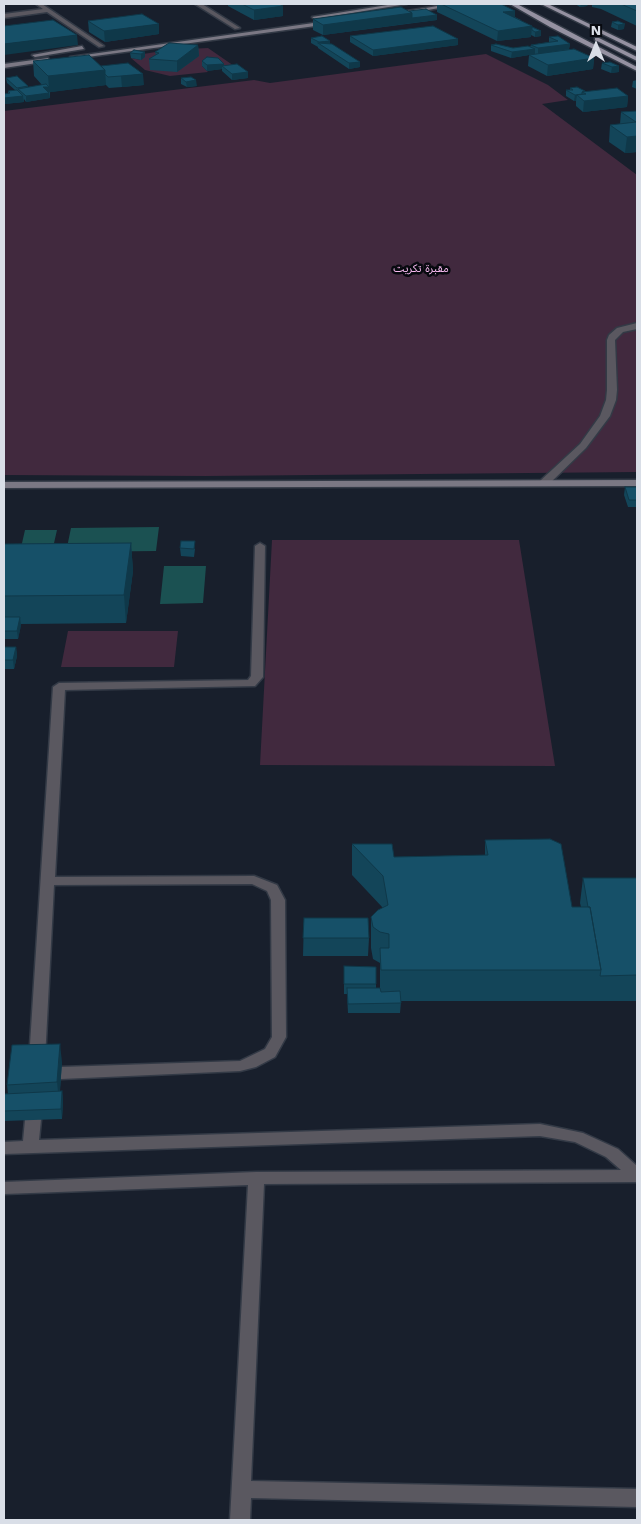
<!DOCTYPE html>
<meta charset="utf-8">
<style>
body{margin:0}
#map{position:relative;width:641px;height:1524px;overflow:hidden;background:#181f2c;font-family:"Work Sans",sans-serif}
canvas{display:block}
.frame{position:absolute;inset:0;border:5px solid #d9dee7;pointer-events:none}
.north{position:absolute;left:571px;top:20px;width:50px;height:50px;-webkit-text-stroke:4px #07090f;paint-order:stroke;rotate:0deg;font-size:14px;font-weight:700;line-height:20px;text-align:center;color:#d9dee7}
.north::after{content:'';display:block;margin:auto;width:18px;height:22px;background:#d9dee7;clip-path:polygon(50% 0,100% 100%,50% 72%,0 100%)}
</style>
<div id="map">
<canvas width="641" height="1524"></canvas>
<div class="frame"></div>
<div class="north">N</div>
</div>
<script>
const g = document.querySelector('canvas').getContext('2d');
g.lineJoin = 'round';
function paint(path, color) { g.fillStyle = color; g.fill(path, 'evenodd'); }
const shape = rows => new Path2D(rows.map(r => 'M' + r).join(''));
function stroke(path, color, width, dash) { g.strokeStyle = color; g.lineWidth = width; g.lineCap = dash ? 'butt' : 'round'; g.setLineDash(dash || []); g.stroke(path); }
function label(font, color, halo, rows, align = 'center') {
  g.font = font + ' "Work Sans","Noto Sans Arabic",sans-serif'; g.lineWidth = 5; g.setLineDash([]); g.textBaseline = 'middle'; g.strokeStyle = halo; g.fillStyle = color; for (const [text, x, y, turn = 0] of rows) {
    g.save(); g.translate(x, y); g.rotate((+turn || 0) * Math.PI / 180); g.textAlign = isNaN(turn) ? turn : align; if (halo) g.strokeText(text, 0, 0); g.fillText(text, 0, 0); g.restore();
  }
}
paint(shape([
 [208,48,237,68,202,66,208,72,170,76,145,70,131,58,141,60,144,57,137,55,168,50],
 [486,54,548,85,568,100,542,104,637,175,637,472,206,476,4,475,4,111,254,80,270,83],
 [272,540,519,540,555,766,260,765],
 [68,631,178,631,174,667,61,667]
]), '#41293e');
paint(shape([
 [159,527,156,551,66,552,71,528],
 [25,530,57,530,52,552,20,552],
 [164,566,206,566,203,603,160,604]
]), '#1b5152');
const street = shape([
 [36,4,42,4,104,46,99,47,47,12,4,18,4,14,43,9,36,4],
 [195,4,202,4,240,28,235,29,195,4],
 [637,323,637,329,623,332,615,340,617,390,616,400,610,416,586,448,548,485,540,485,540,481,580,444,600,416,606,400,607,390,607,340,609,335,617,328,637,323],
 [260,543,265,546,263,677,255,686,65,690,55,877,254,876,277,885,285,900,286,1037,275,1057,256,1067,240,1071,61,1079,56,1077,53,1073,56,1069,61,1067,240,1061,265,1049,272,1037,271,900,267,891,252,884,54,885,45,1060,42,1064,37,1065,32,1064,29,1060,53,687,59,683,248,680,251,676,255,546,260,543],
 [33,1114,39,1116,41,1120,39,1140,540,1124,583,1133,618,1149,637,1166,637,1182,264,1184,251,1481,637,1489,637,1507,251,1498,250,1520,230,1520,248,1185,4,1194,4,1182,256,1172,621,1170,606,1157,575,1142,540,1136,4,1154,4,1142,23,1141,25,1120,27,1116,33,1114]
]);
const secondary = shape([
 [394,4,407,4,315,19,312,17,394,4],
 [450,4,463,4,410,13,407,11,450,4],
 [328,21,330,24,73,59,70,57,328,21],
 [82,46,84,49,35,57,32,55,82,46],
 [48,58,50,61,4,68,4,64,48,58],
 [637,480,637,486,4,488,4,482,637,480]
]);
const primary = shape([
 [510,4,517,4,637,67,637,71,550,27,510,4],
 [541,4,548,4,637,47,637,51,541,4],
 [595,38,599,38,637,57,637,61,595,40,595,38]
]);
stroke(street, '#333a46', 3);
stroke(secondary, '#333a46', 3);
stroke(primary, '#333a46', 3);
paint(street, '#5a5860');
paint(secondary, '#7b7884');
paint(primary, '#9591a1');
paint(shape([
 [228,4,279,4,283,16,254,20,228,6],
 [437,4,501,4,515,11,515,17,521,20,521,21,541,31,541,36,535,37,531,35,531,37,497,41,437,12],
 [575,4,588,4,587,6,580,7],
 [592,4,637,4,637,26,601,9,592,7],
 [409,11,437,15,437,20,323,35,313,30,313,19],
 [88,21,159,34,105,42,89,32],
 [618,21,624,29,618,30,611,27,612,22],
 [350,36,458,45,373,56,350,42],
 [549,37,570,44,569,49,594,58,593,69,547,76,528,66,529,55,511,58,491,51,491,45,513,48,530,47,531,45,549,42],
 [311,38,330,44,360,67,349,69,318,48,318,47,311,43],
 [198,45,199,56,177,72,150,70,149,59,156,55,155,52],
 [145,52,145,57,141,60,131,58,130,53],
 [33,61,101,66,144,85,122,87,109,88,106,85,50,92,50,98,26,102,24,99,24,102,4,104,4,94,8,94,8,91,15,90,7,83,6,78,28,86,28,87,42,85,34,76],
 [202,61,224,64,224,65,248,72,248,78,232,80,222,71,222,69,207,71,202,66],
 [602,63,619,66,619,72,611,73,601,69],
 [181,78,197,86,187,87,181,84],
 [637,80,637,89,632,87,633,81],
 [570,88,585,91,628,96,627,107,583,112,576,106,576,101,574,101,566,96,566,90,570,90],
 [637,111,637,152,625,153,609,142,610,125,620,124,621,112],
 [625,487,637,487,637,507,628,507,624,495],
 [181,541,195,549,194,557,181,556,180,548],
 [131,543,133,571,126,623,21,624,18,639,4,639,4,544],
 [4,647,16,647,17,656,14,669,4,669],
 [485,840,572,907,581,907,580,903,583,878,637,878,637,1001,401,1001,400,1013,348,1013,347,994,344,994,344,966,376,967,376,988,380,988,380,963,373,959,371,948,371,917,383,908,352,875,352,844,394,857,485,855],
 [304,918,369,938,368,956,303,956],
 [62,1062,60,1091,62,1091,63,1101,62,1119,4,1121,4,1094,8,1094,7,1085]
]), '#134559');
paint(shape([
 [581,4,588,4,587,6,580,7],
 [283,6,283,16,254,20,254,10],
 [515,11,515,21,503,12],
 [412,13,412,23,323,35,323,25],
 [437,15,437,20,412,23,412,18],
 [159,24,159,34,105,42,104,31],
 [625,24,624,29,618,30,618,25],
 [532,26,531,37,497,41,498,31],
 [541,31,541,36,535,37,535,32],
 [77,35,78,45,4,55,4,44],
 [458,39,458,45,373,56,373,50],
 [330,41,330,46,319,43,319,42],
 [570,44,569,49,538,54,538,48],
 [198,45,199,56,177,72,177,61],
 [535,49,535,54,511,58,512,52],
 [145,52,145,57,141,60,141,54],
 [594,58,593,69,547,76,548,65],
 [360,62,360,67,349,69,349,63],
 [224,64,224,67,222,66,222,69,207,71,207,65],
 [619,66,619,72,611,73,612,67],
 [105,70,106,85,44,93,43,87,49,87,48,76],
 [248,72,248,78,232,80,232,74],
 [143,74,144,85,122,87,121,76],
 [196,80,197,86,187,87,186,82],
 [49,93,50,98,26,102,26,96],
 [575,95,577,95,576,101,574,101],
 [23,96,24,102,4,104,4,98],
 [628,96,627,107,583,112,584,101],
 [637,136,637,152,625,153,627,137],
 [131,543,133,571,126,623,124,595],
 [20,617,21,626,18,639,17,631],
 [16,647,17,656,14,669,13,660],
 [60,1044,62,1062,59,1101,57,1082],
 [62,1091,63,1101,62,1119,61,1109]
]), '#0f3849');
const building = shape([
 [242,4,279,4,283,6,254,10,242,4],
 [441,4,501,4,515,11,503,12,532,26,498,31,441,4],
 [621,4,637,4,637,11,621,4],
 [401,7,412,13,323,25,313,19,401,7],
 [426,9,437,15,412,18,412,13,409,11,426,9],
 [142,14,159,24,104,31,88,21,142,14],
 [53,20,77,35,4,44,4,26,53,20],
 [618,21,625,24,618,25,612,22,618,21],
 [433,26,458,39,373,50,350,36,433,26],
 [532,27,541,31,535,32,532,30,532,27],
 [322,36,330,41,319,42,311,38,322,36],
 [558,36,570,44,538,48,531,45,558,41,549,37,558,36],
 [169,43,198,45,177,61,149,59,159,53,155,52,169,43],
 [318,43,332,44,360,62,349,63,318,43],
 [496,44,513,48,528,46,535,49,512,52,491,45,496,44],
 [574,49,594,58,548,65,529,55,574,49],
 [134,50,145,52,141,54,130,53,134,50],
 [89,55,105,70,48,76,33,61,89,55],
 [207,57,218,58,224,64,207,65,202,61,207,57],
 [610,62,619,66,612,67,602,63,610,62],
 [128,63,143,74,121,76,108,77,105,74,105,70,101,66,128,63],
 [237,64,248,72,232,74,222,66,237,64],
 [17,76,28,86,17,88,6,78,17,76],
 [191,77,196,80,186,82,181,78,191,77],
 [46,84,49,87,43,87,49,93,26,96,18,89,46,84],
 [577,87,585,91,582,92,582,94,575,95,566,90,573,90,570,88,577,87],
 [617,88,628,96,584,101,577,95,586,94,582,92,617,88],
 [17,90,23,96,4,98,4,94,10,93,8,91,17,90],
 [637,111,637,136,627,137,610,125,636,122,621,112,637,111],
 [625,487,637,487,637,500,629,500,625,487],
 [181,541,195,541,194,549,180,548,181,541],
 [131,543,124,595,4,596,4,544,131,543],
 [4,617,20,617,17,631,4,631,4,617],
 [4,647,16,647,13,660,4,660,4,647],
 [550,839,561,844,572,907,590,907,601,970,381,970,380,948,389,948,389,934,380,932,373,927,371,917,378,910,388,905,383,876,352,844,392,844,394,857,488,855,485,840,550,839],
 [583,878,637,878,637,975,600,976,601,970,590,907,588,907,583,878],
 [304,918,368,918,369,938,303,938,304,918],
 [344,966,376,967,376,984,344,984,344,966],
 [347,988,380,988,381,992,400,991,401,1003,348,1004,347,988],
 [60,1044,57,1082,7,1085,12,1045,60,1044],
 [62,1091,61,1109,4,1111,4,1094,62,1091]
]);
paint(building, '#165068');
stroke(building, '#0f3849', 1);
label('11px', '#f9baf1', '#07090f', [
 ["مقبرة تكريت",421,269]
]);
</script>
